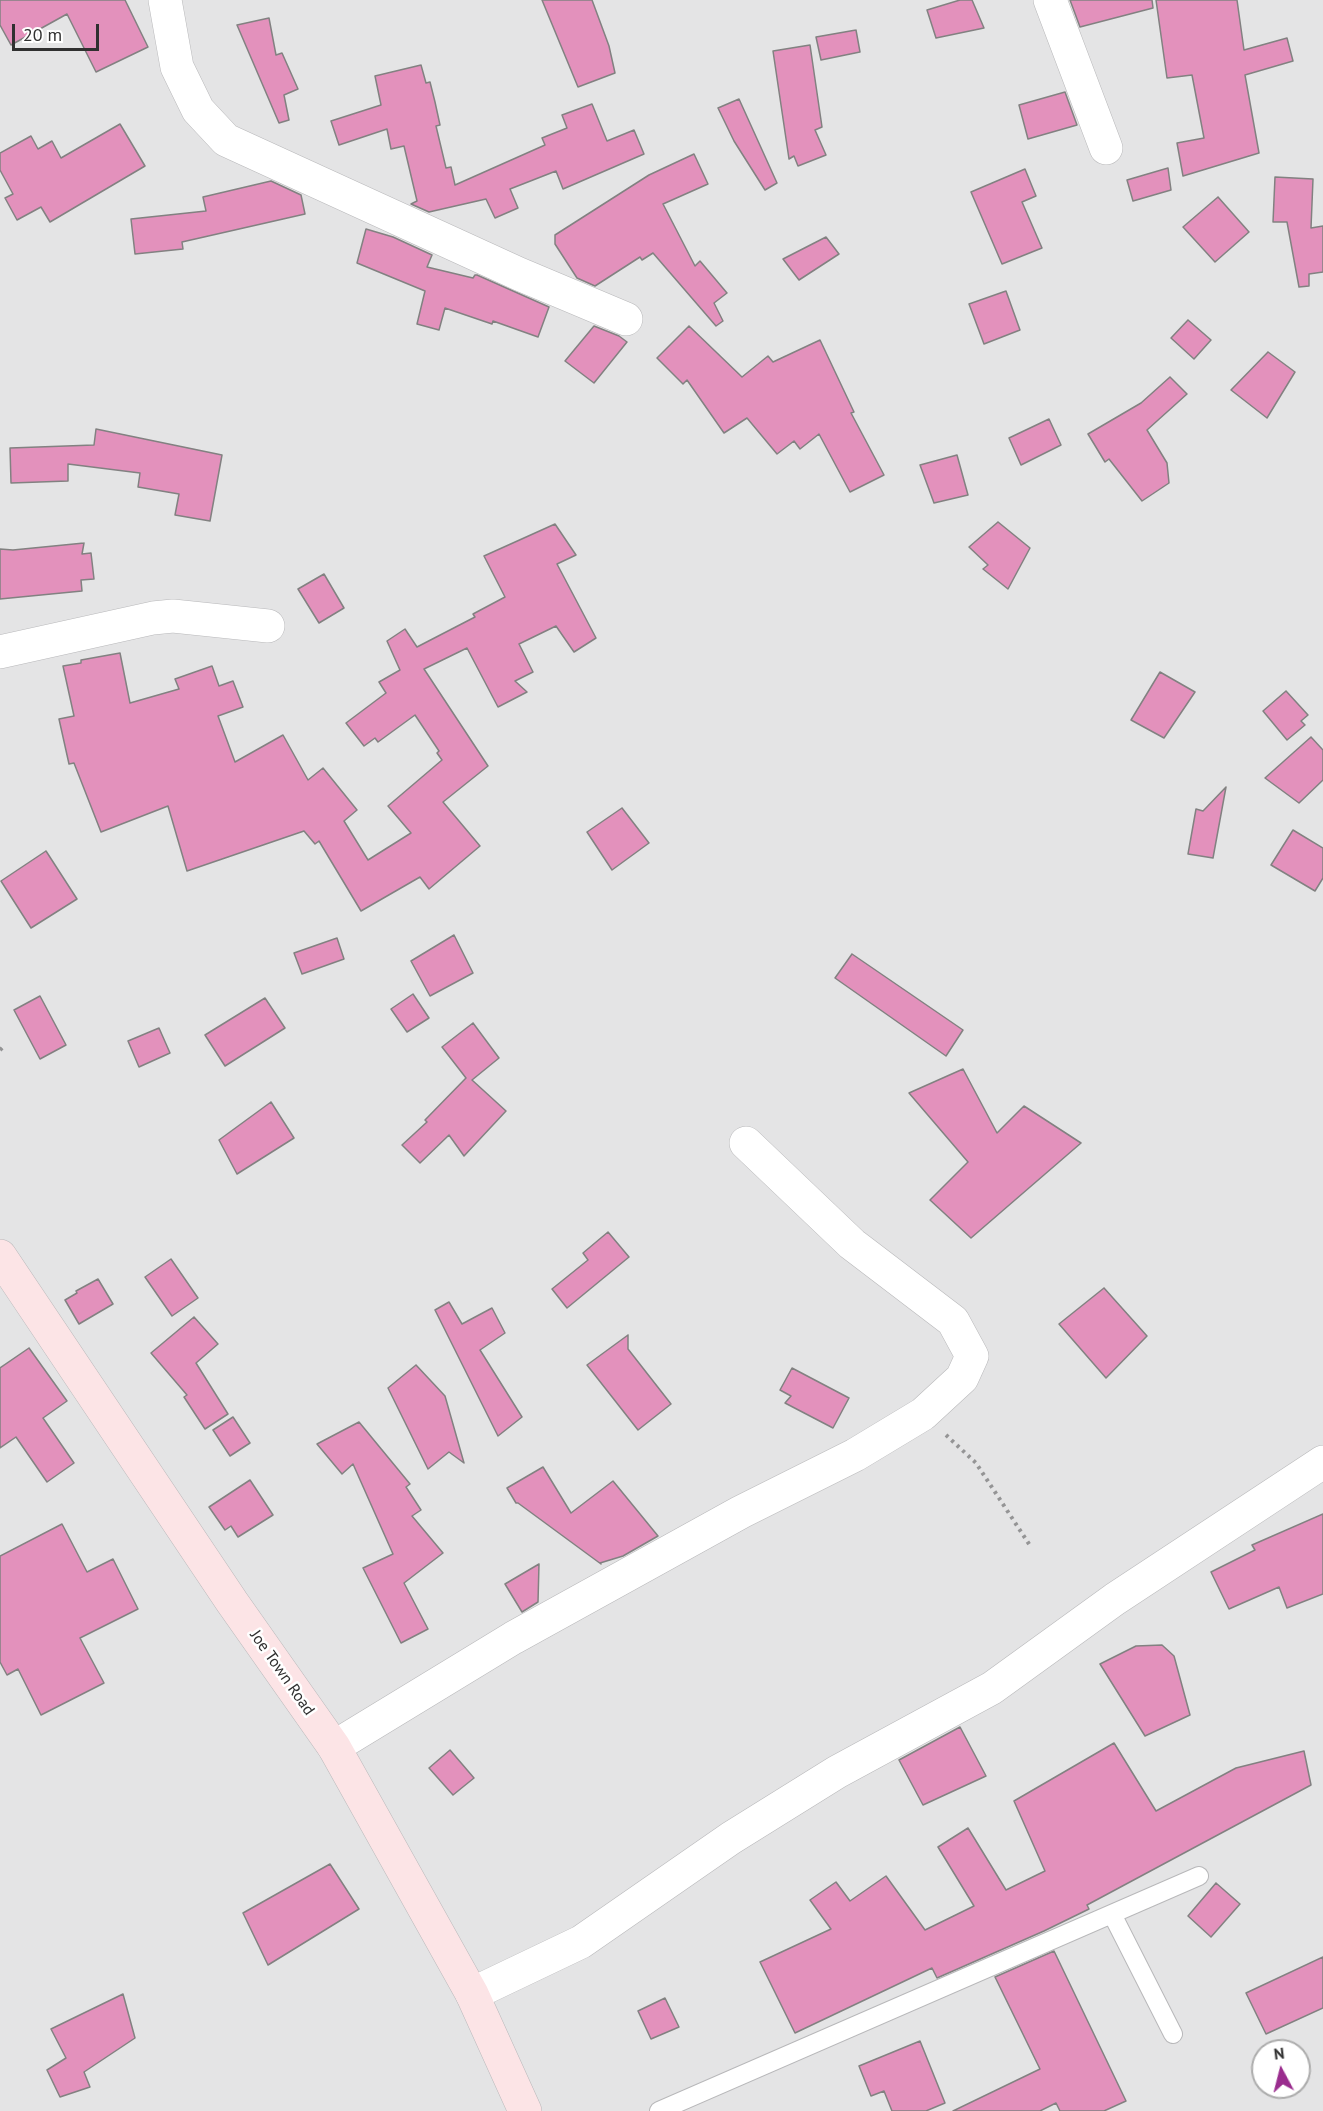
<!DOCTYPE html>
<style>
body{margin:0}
#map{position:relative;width:1323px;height:2111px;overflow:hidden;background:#e4e4e5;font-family:"PT Sans",sans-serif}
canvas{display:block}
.north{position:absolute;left:1251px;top:2039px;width:60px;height:60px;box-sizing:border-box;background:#fff;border:2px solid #acacac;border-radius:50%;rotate:353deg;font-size:16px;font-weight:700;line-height:24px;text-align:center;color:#303030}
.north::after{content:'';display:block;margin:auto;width:21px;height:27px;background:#9a2d8e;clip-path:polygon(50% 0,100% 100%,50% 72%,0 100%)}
.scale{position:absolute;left:12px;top:24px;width:87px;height:27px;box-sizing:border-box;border:3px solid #303030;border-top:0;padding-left:8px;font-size:18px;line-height:21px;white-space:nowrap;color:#303030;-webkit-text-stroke:4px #fff;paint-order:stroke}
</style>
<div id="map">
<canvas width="1323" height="2111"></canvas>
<div class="north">N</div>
<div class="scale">20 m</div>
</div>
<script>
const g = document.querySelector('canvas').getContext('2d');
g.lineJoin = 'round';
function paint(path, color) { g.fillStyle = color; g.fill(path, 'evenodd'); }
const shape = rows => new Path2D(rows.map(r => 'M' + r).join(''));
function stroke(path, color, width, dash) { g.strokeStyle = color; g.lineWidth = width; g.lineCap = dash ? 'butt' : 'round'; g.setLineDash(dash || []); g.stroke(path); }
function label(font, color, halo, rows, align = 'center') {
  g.font = font + ' "PT Sans",sans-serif'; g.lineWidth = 5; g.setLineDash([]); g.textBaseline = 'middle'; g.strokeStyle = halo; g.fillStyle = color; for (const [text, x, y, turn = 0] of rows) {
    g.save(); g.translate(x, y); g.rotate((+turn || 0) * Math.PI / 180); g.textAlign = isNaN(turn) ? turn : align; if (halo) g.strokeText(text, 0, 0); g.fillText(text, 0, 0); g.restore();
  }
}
const building = shape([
 [0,0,125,0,148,47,96,72,67,14,11,45,0,25,0,0],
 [542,0,592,0,609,46,615,73,578,87,542,0],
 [960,0,972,0,984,28,936,38,927,10,960,0],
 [1070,0,1152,0,1153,8,1080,27,1070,0],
 [1156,0,1237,0,1244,50,1287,38,1293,61,1245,75,1259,153,1183,176,1177,143,1204,138,1192,75,1167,78,1156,0],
 [269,18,276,55,282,53,298,89,284,95,289,120,279,123,237,25,269,18],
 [856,30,860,52,821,60,816,37,856,30],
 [810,45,822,127,815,130,826,155,798,166,794,156,789,159,773,51,810,45],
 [421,65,426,83,430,82,435,102,440,125,436,126,446,168,451,167,455,185,545,145,542,138,567,128,562,115,592,104,607,141,634,130,644,154,563,189,556,171,510,189,518,208,495,218,486,199,429,212,411,204,417,201,404,146,391,149,387,129,339,145,331,121,381,105,375,76,421,65],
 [1065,92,1077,125,1028,139,1019,105,1065,92],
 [739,99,777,183,765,190,734,141,718,108,739,99],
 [120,124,145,166,50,222,41,207,17,220,5,198,13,194,0,170,0,153,31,136,38,149,52,141,61,158,120,124],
 [694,154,708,184,663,204,695,266,700,261,727,293,714,303,723,321,716,326,653,253,642,260,640,257,595,286,577,278,555,244,555,235,649,175,694,154],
 [1168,168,1171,190,1133,201,1127,180,1168,168],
 [1025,169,1036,196,1022,202,1042,248,1002,264,971,192,1025,169],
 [1275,177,1313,179,1311,228,1323,226,1323,272,1309,274,1309,286,1299,287,1287,222,1273,222,1275,177],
 [271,181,301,195,305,214,182,242,183,249,135,254,131,219,206,211,203,197,271,181],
 [1218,197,1249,232,1215,262,1183,227,1218,197],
 [366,229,393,237,432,255,427,267,473,278,475,275,477,275,549,307,538,337,493,321,492,324,445,308,439,330,417,324,425,291,357,263,366,229],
 [826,237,839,254,799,280,783,259,826,237],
 [1006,291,1020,330,984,344,969,304,1006,291],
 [1188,320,1211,340,1194,359,1171,338,1188,320],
 [594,326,619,336,627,342,594,383,565,361,594,326],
 [689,326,742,377,768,356,773,362,820,340,854,412,851,413,884,475,850,492,819,434,800,449,794,441,777,454,747,418,724,433,687,380,683,384,657,358,689,326],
 [1268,352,1295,372,1267,418,1231,390,1268,352],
 [1170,377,1187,394,1147,430,1167,463,1169,483,1142,501,1109,459,1105,462,1088,434,1141,403,1170,377],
 [1049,419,1061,445,1021,465,1009,438,1049,419],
 [96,429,222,455,210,521,175,515,179,494,138,487,140,473,68,464,68,481,11,483,10,448,94,445,96,429],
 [957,455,968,495,934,503,920,465,957,455],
 [998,522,1030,548,1008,589,983,569,988,565,969,547,998,522],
 [555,524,576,555,557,564,596,638,574,652,556,626,519,644,533,672,515,681,527,692,498,707,467,648,424,669,488,766,443,802,480,846,429,889,420,877,361,911,319,841,315,844,304,831,187,871,168,806,101,832,74,763,69,764,59,719,74,716,63,666,81,663,81,660,120,653,130,703,179,689,175,679,212,666,219,686,233,681,243,707,218,716,235,762,283,735,308,780,323,768,357,810,344,821,368,860,411,833,388,806,442,760,437,753,439,751,415,715,378,742,375,738,364,746,346,723,386,693,379,682,400,670,387,641,405,629,417,647,475,617,473,614,505,597,484,556,555,524],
 [84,543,82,554,91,553,94,579,81,580,82,591,0,599,0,549,13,550,84,543],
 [324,574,344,608,319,623,298,589,324,574],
 [1160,672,1195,692,1164,738,1131,720,1160,672],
 [1286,691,1308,715,1301,721,1305,725,1287,740,1263,711,1286,691],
 [1311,737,1323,750,1323,780,1299,803,1265,778,1311,737],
 [1226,787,1213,858,1188,854,1196,809,1203,811,1226,787],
 [622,808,649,843,612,870,587,832,622,808],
 [1293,830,1323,848,1323,878,1315,891,1271,865,1293,830],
 [46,851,77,899,31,928,1,881,46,851],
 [454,935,473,973,430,996,411,961,454,935],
 [337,938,344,959,302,974,294,953,337,938],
 [852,954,963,1030,946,1056,835,978,852,954],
 [413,994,429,1018,407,1032,391,1009,413,994],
 [40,996,66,1045,40,1059,14,1010,40,996],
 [265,998,285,1028,225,1066,205,1035,265,998],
 [473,1023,499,1058,472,1080,506,1111,464,1156,449,1135,420,1163,402,1145,427,1122,425,1120,466,1078,442,1047,473,1023],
 [159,1028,170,1053,139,1067,128,1041,159,1028],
 [963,1069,997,1133,1024,1106,1081,1143,971,1238,930,1200,968,1162,909,1093,963,1069],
 [271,1102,294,1138,237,1174,219,1140,271,1102],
 [608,1232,629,1257,567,1308,552,1289,588,1260,583,1253,608,1232],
 [171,1259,198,1298,172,1316,145,1277,171,1259],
 [98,1279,113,1304,79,1324,65,1300,77,1293,76,1291,98,1279],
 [1104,1288,1147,1336,1106,1378,1059,1324,1104,1288],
 [449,1302,462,1324,492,1308,505,1333,480,1350,522,1417,498,1436,435,1310,449,1302],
 [194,1317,218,1344,196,1363,228,1414,205,1429,184,1397,187,1395,151,1353,194,1317],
 [628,1335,628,1349,671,1404,638,1430,587,1365,628,1335],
 [29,1348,67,1401,43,1418,74,1463,47,1482,16,1437,0,1448,0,1368,29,1348],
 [416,1365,445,1396,464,1463,449,1452,428,1469,388,1388,416,1365],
 [792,1368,849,1398,833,1428,785,1403,791,1396,780,1390,792,1368],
 [233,1417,250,1443,230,1456,213,1430,233,1417],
 [359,1422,410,1484,406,1487,421,1510,412,1516,443,1553,404,1583,428,1629,401,1643,363,1568,393,1554,353,1464,342,1474,317,1444,359,1422],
 [543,1467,571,1513,613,1481,658,1536,623,1556,600,1563,601,1564,518,1503,516,1503,507,1488,543,1467],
 [250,1480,273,1515,238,1537,231,1526,225,1530,209,1507,250,1480],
 [1323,1514,1323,1594,1287,1608,1279,1587,1229,1609,1211,1572,1255,1550,1252,1545,1323,1514],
 [62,1524,87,1572,113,1559,138,1609,80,1638,104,1683,41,1715,18,1669,7,1675,0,1662,0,1556,62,1524],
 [539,1564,538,1602,522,1612,505,1584,539,1564],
 [1162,1645,1174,1656,1190,1715,1145,1736,1100,1664,1136,1646,1162,1645],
 [960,1727,986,1776,923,1805,899,1760,960,1727],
 [1114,1743,1156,1811,1236,1768,1304,1751,1311,1785,1087,1905,1089,1909,1044,1931,937,1978,932,1968,795,2033,760,1962,831,1929,810,1900,836,1882,850,1901,886,1876,925,1930,974,1906,938,1847,968,1828,1006,1890,1045,1871,1014,1801,1114,1743],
 [450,1750,474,1778,453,1795,429,1768,450,1750],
 [330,1864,359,1909,268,1965,243,1913,330,1864],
 [1216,1883,1240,1904,1211,1937,1188,1916,1216,1883],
 [1054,1951,1126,2101,1104,2111,1060,2111,1056,2103,1040,2111,953,2111,1040,2069,995,1977,1054,1951],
 [1323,1957,1323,2008,1266,2034,1246,1993,1323,1957],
 [123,1994,135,2038,84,2072,90,2087,60,2097,47,2070,66,2058,51,2029,123,1994],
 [665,1998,679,2027,651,2039,638,2011,665,1998],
 [920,2041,945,2103,926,2111,892,2111,884,2091,871,2096,859,2066,920,2041]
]);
paint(building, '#e391bc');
stroke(building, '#828181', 1.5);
const lane = shape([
 [1112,1914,1173,2034],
 [659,2111,1199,1876]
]);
const street = shape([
 [165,0,177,67,198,110,226,140,519,274,626,319],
 [1050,0,1106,148],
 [0,652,153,618,173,616,268,626],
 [334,1747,513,1638,741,1512,855,1455,923,1414,962,1378,972,1356,953,1321,852,1244,746,1143],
 [472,1994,581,1942,731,1838,837,1772,992,1688,1115,1599,1323,1462]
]);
const secondary = shape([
 [0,1256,232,1602,334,1747,472,1994,525,2111]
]);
stroke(lane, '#b8b8ba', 20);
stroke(street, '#b8b8ba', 34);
stroke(secondary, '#b8b8ba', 34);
stroke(shape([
 [0,1050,4,1046],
 [946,1435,976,1463,1031,1547]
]), '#949495', 4, [3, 4.5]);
stroke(lane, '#fff', 18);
stroke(street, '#fff', 33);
stroke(secondary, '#fce4e6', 33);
label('16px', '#303030', '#fff', [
 ["Joe Town Road",282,1673,55]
]);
</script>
